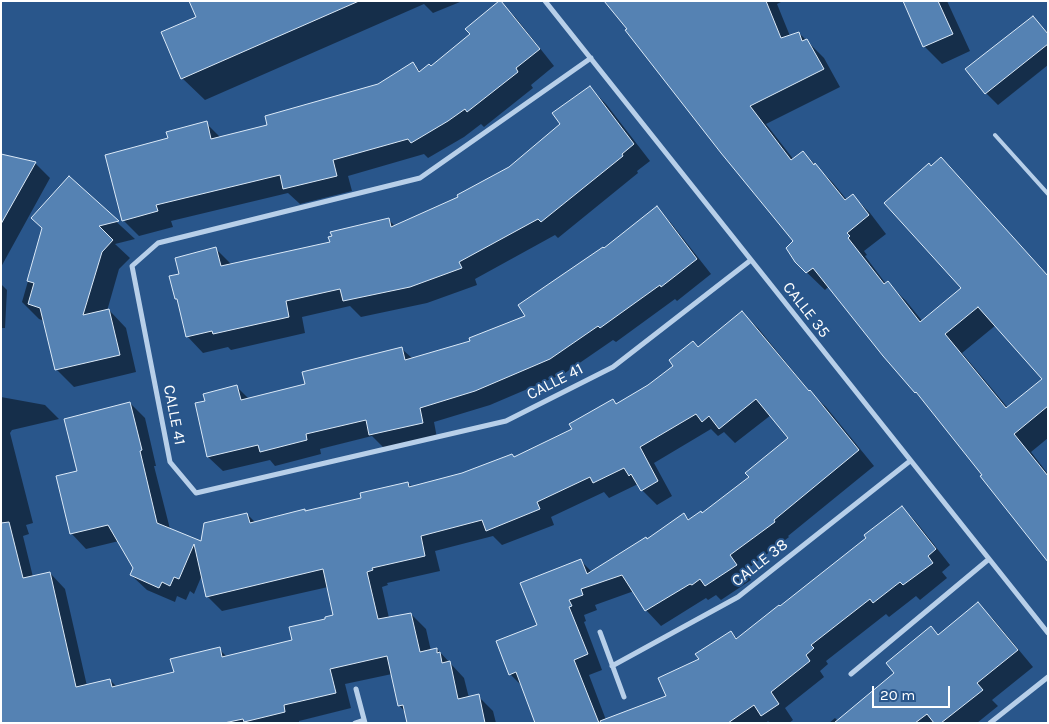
<!DOCTYPE html>
<style>
body{margin:0}
#map{position:relative;width:1049px;height:724px;overflow:hidden;background:#29568b;font-family:Karla,sans-serif}
canvas{display:block}
.frame{position:absolute;inset:0;border:2px solid #fff;pointer-events:none}
.scale{position:absolute;left:872px;top:686px;width:78px;height:22px;box-sizing:border-box;border:2px solid #fff;border-top:0;padding-left:6px;font-size:15px;line-height:18px;white-space:nowrap;color:#fff;-webkit-text-stroke:4px #29568b;paint-order:stroke}
</style>
<div id="map">
<canvas width="1049" height="724"></canvas>
<div class="frame"></div>
<div class="scale">20 m</div>
</div>
<script>
const g = document.querySelector('canvas').getContext('2d');
g.lineJoin = 'round';
function paint(path, color) { g.fillStyle = color; g.fill(path, 'evenodd'); }
const shape = rows => new Path2D(rows.map(r => 'M' + r).join(''));
function stroke(path, color, width, dash) { g.strokeStyle = color; g.lineWidth = width; g.lineCap = dash ? 'butt' : 'round'; g.setLineDash(dash || []); g.stroke(path); }
function label(font, color, halo, rows, align = 'center') {
  g.font = font + ' Karla,sans-serif'; g.lineWidth = 4; g.setLineDash([]); g.textBaseline = 'middle'; g.strokeStyle = halo; g.fillStyle = color; for (const [text, x, y, turn = 0] of rows) {
    g.save(); g.translate(x, y); g.rotate((+turn || 0) * Math.PI / 180); g.textAlign = isNaN(turn) ? turn : align; if (halo) g.strokeText(text, 0, 0); g.fillText(text, 0, 0); g.restore();
  }
}
paint(shape([
 [190,1,460,1,460,2,433,13,424,4,205,100,182,78,197,17],
 [606,1,783,1,777,4,790,36,799,33,824,58,840,87,766,124,794,160,803,152,833,183,847,200,852,195,870,213,886,234,864,251,867,255,865,256,886,284,888,283,906,301,923,322,963,289,931,167,941,159,1048,276,1048,438,1031,452,1048,474,1048,560,984,475,829,286,825,290,796,262,795,242],
 [996,325,1044,379,1008,408,962,353],
 [904,1,947,1,970,51,942,64,924,46],
 [500,2,516,18,554,66,531,85,533,88,484,127,481,124,464,137,428,158,424,154,348,176,352,191,300,204,288,193,171,221,173,227,139,236,123,220,169,139,206,123,221,138,269,125,378,86,413,64,421,72,431,67,472,35],
 [1033,17,1048,33,1048,65,998,105,986,93],
 [590,88,606,104,650,161,637,171,638,173,558,238,555,235,475,279,477,285,427,303,361,317,350,306,302,317,305,333,231,350,228,347,203,353,187,336,179,302,176,298,180,275,216,249,232,265,331,243,389,220,395,226,459,197,510,168,562,124],
 [1,155,35,163,50,178,1,267],
 [69,178,135,239,115,244,130,258,119,269,107,311,109,310,126,328,136,372,74,387,56,369,44,321,39,319,22,302,43,229],
 [657,208,671,223,711,274,677,301,675,299,616,342,613,340,565,373,490,405,434,422,437,438,385,449,372,436,320,449,321,454,275,466,270,460,223,471,208,457,206,402,237,387,249,399,306,385,402,349,413,359,471,341,527,316,604,250],
 [1,284,7,290,5,328,1,328],
 [742,313,758,328,810,392,826,407,874,466,788,536,789,537,745,571,751,580,721,600,716,595,708,600,706,598,661,626,646,610,634,591,595,605,597,610,584,615,586,621,584,622,602,670,589,675,606,720,668,697,701,660,730,632,738,639,780,608,868,538,902,507,917,523,950,565,942,572,947,578,920,600,916,596,889,617,886,614,826,661,828,664,820,671,824,677,785,708,793,720,789,723,770,723,768,721,766,723,539,723,522,686,510,674,538,625,580,560,592,572,647,540,684,515,690,520,702,514,750,477,790,438,771,415,735,443,724,432,718,436,711,429,654,463,672,496,657,505,642,490,638,484,609,498,604,492,551,517,554,525,502,545,493,536,435,551,440,571,387,583,388,585,382,587,389,618,411,614,426,629,431,651,437,649,464,678,469,698,478,696,493,711,496,723,408,723,405,712,399,705,392,674,345,684,351,708,299,721,299,723,1,723,1,389,1,397,45,405,59,419,12,430,10,433,33,523,26,525,29,534,23,536,33,577,50,573,65,589,87,686,110,680,117,687,175,673,219,649,227,657,293,641,335,616,328,587,222,611,207,596,202,575,194,594,190,591,186,600,177,596,175,602,147,590,131,575,134,568,119,541,86,549,71,533,78,472,130,403,145,418,156,466,154,466,170,529,202,543,247,514,256,523,306,512,362,498,408,483,412,487,462,474,515,458,574,429,613,400,617,405,648,386],
 [978,604,994,620,1033,667,992,700,998,706,977,723,829,723,835,718,838,721]
]), '#0007');
const building = shape([
 [189,1,359,1,181,79,161,32,196,17,189,1],
 [499,1,501,1,540,49,516,68,518,72,467,112,465,109,448,121,411,143,408,139,333,160,337,176,283,189,280,175,156,205,158,211,122,221,105,155,168,138,166,132,207,121,211,139,267,125,265,116,378,84,413,62,419,72,429,64,431,66,470,34,465,29,499,1],
 [604,1,766,1,781,38,799,32,802,41,807,39,824,69,750,106,791,160,803,151,814,165,815,163,845,200,853,194,869,215,847,233,850,236,848,238,884,284,888,281,920,322,961,288,884,203,929,163,931,166,941,157,1048,276,1048,406,1014,434,1048,476,1048,562,980,476,982,475,916,392,915,393,883,356,813,268,806,273,795,262,786,248,793,241,721,153,625,30,627,29,604,1],
 [978,307,1042,379,1006,408,945,334,978,307],
 [903,1,938,1,953,34,923,47,903,1],
 [1033,16,1048,34,1048,44,985,94,965,69,1033,16],
 [590,86,634,144,622,154,623,156,541,222,538,219,459,262,462,268,410,287,343,301,340,289,286,301,289,317,213,334,212,331,186,337,177,299,175,299,169,276,179,274,175,258,216,247,221,266,330,242,328,237,332,236,330,232,389,218,391,227,458,197,457,195,509,167,560,124,552,113,590,86],
 [1,154,36,162,1,224,1,154],
 [69,176,119,221,99,226,113,240,102,252,83,315,109,309,120,355,55,370,40,308,28,304,34,283,27,281,42,228,31,218,69,176],
 [657,206,697,259,661,287,660,285,600,328,598,326,550,359,475,391,420,408,423,423,369,435,366,420,306,434,307,440,260,452,258,445,207,457,195,403,205,401,203,394,237,385,241,400,305,384,302,372,402,347,405,360,470,341,469,338,525,316,518,305,603,247,604,248,657,206],
 [742,311,809,391,810,390,859,450,774,520,775,522,730,555,737,565,705,586,700,579,692,585,690,584,645,611,622,575,581,589,583,595,569,600,572,606,569,607,588,654,574,660,599,723,535,723,516,672,509,675,496,641,537,625,520,583,581,559,587,574,646,537,647,539,684,513,688,520,701,511,702,513,749,477,745,473,788,438,756,399,719,429,709,416,702,422,696,414,640,447,658,481,641,491,631,474,629,476,624,468,593,483,590,477,537,502,540,509,486,531,482,520,421,536,425,556,372,568,373,570,367,572,378,619,411,613,420,652,437,648,437,653,440,652,442,663,450,661,458,699,479,694,485,723,407,723,403,705,398,706,387,656,330,669,336,693,284,705,285,712,244,722,243,719,224,723,1,723,1,523,9,522,23,578,50,572,76,687,110,679,112,687,174,672,170,659,220,647,222,657,292,640,289,627,325,619,325,617,333,615,323,569,206,597,194,544,179,579,174,577,170,586,162,582,159,588,130,575,133,568,108,525,70,534,56,476,77,471,64,419,130,402,142,450,140,451,157,523,201,541,204,523,247,513,250,523,305,509,305,511,361,498,360,493,408,482,409,487,462,473,512,454,514,457,572,429,569,424,613,399,616,404,648,385,673,366,669,360,693,341,698,347,742,311],
 [902,506,936,549,928,556,933,563,903,585,900,582,873,603,870,599,811,645,814,648,806,655,810,661,771,692,779,704,761,716,754,705,728,723,601,723,600,721,666,696,658,678,699,659,695,654,731,631,736,639,779,605,780,606,866,538,864,535,902,506],
 [978,602,1018,650,977,683,983,690,941,723,934,723,927,714,915,723,834,723,894,673,886,663,931,626,938,635,978,602]
]);
paint(building, '#5582b3');
stroke(building, '#dbe9f7', 1);
stroke(shape([
 [995,135,1048,194]
]), '#b7cfe9', 4);
stroke(shape([
 [545,1,1048,633],
 [591,58,420,178,158,243,132,266,170,462,196,493,506,421,613,367,751,260],
 [600,632,624,697],
 [612,666,738,597,910,461],
 [851,674,989,559],
 [356,689,365,723],
 [355,723,364,720],
 [990,723,1048,677]
]), '#b7cfe9', 5);
label('16px', '#fff', '#29568b', [
 ["CALLE 35",806,310,52],
 ["CALLE 41",555,382,-27],
 ["CALLE 41",174,415,79],
 ["CALLE 38",760,563,-38]
]);
</script>
